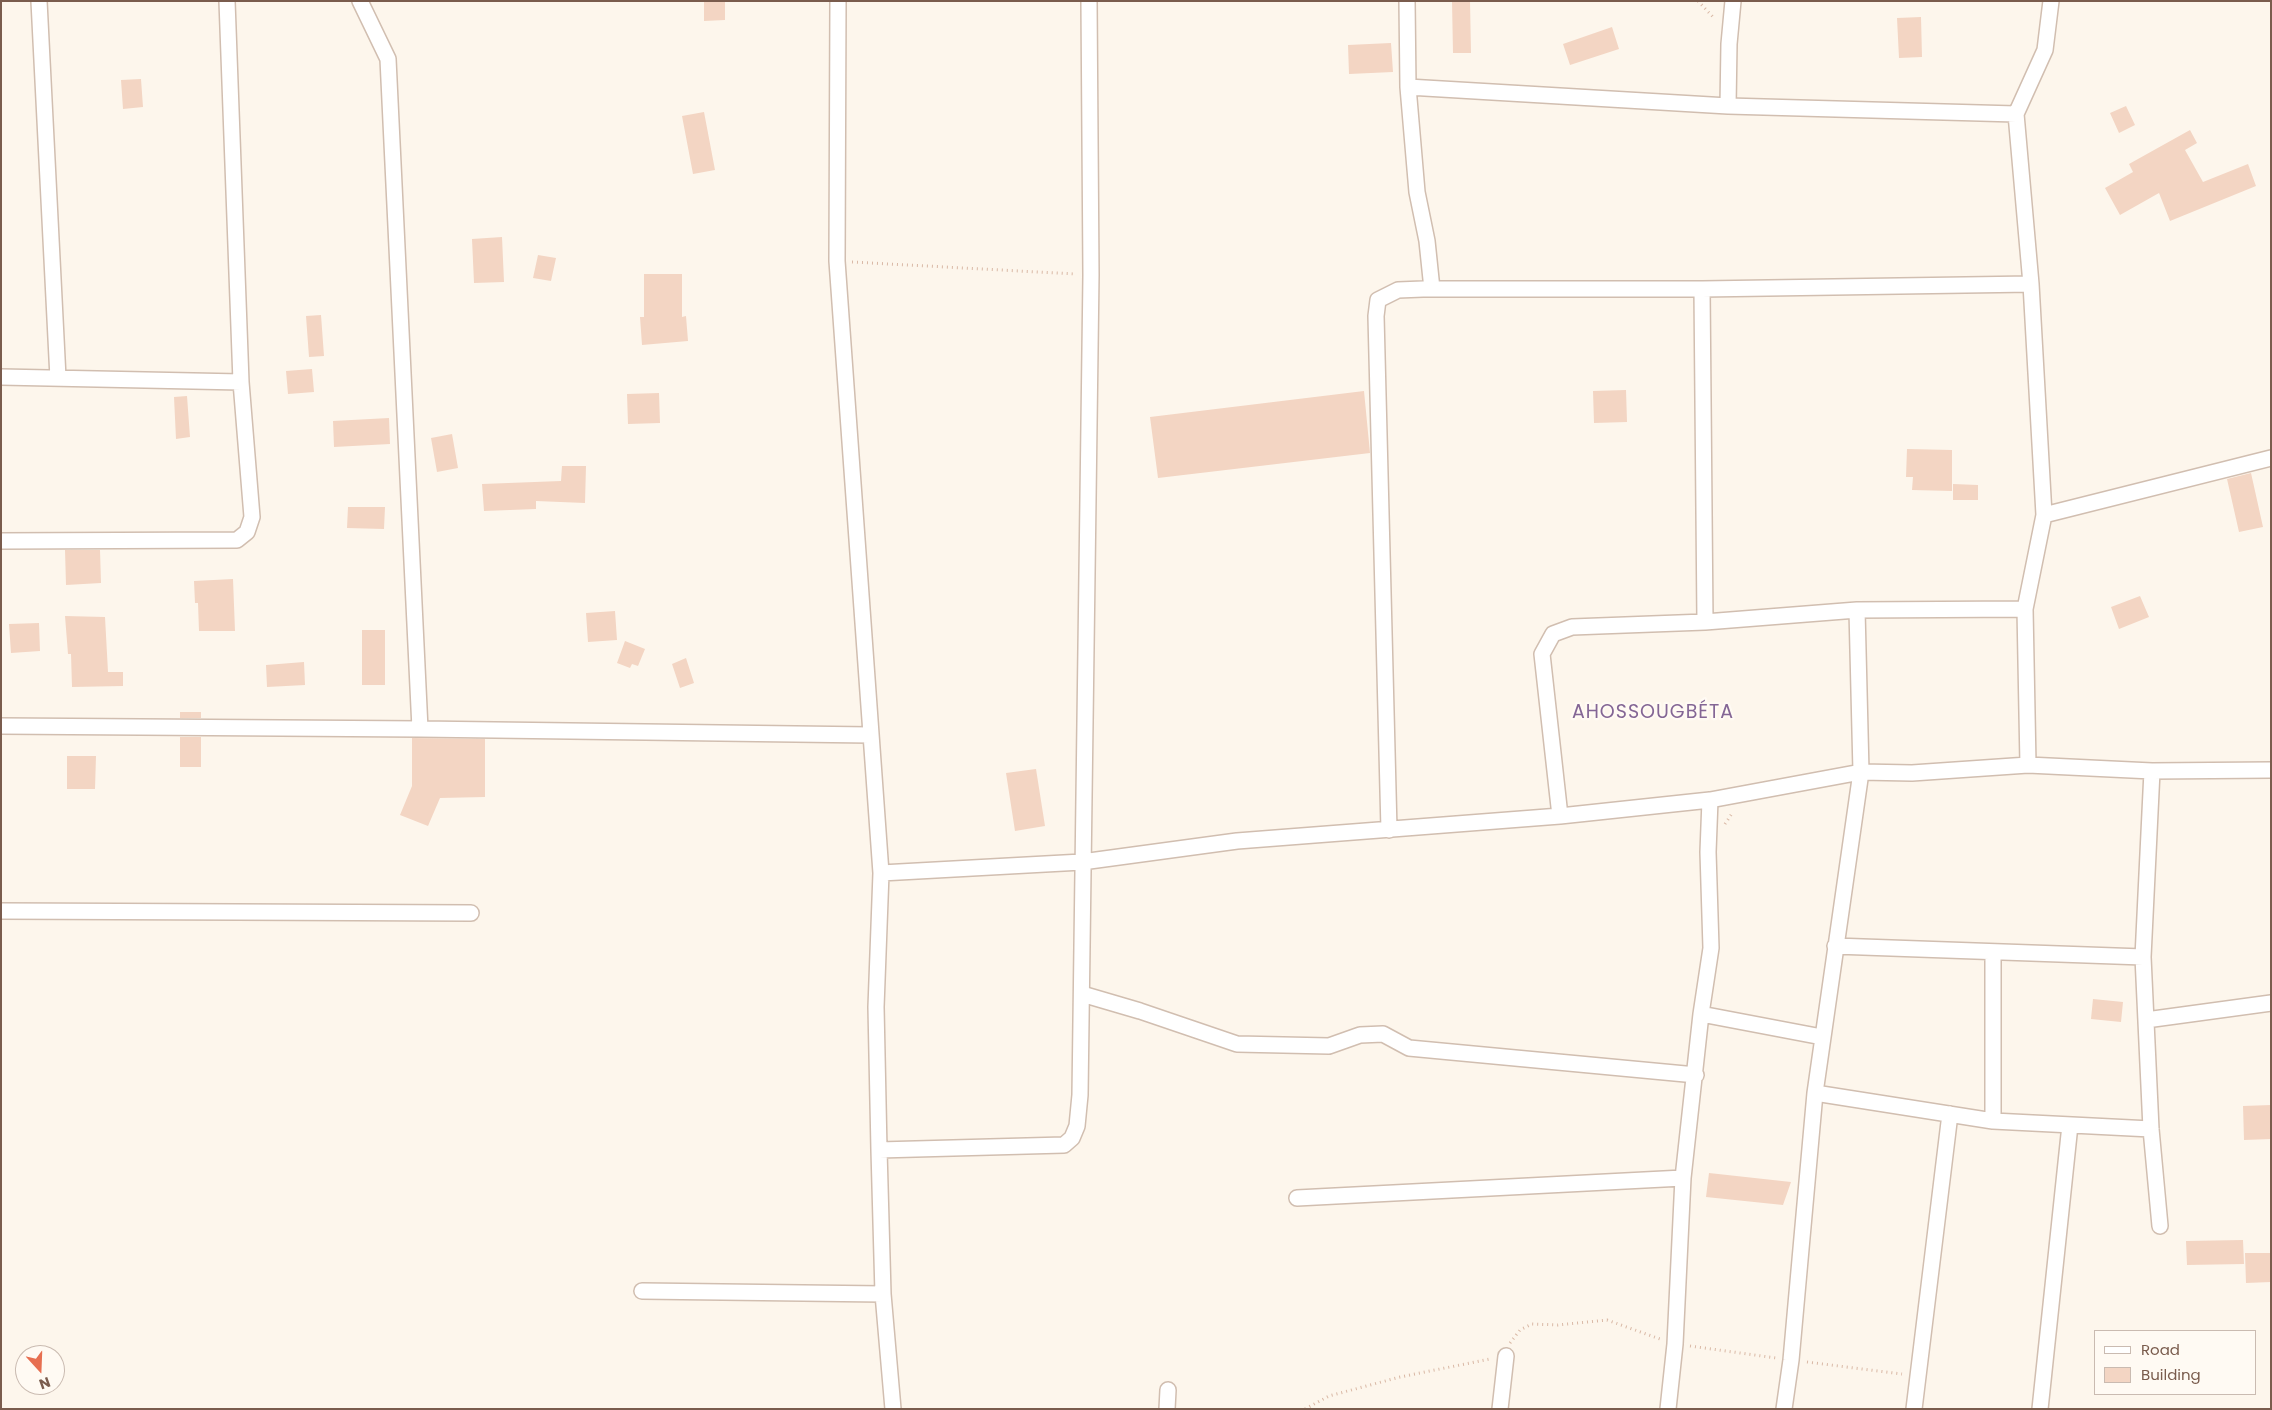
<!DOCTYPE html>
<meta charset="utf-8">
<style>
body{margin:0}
#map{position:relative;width:2272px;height:1410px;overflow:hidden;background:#fdf6ec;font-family:Poppins,sans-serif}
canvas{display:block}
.frame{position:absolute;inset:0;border:2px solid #7a5c4d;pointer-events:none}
.legend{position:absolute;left:2094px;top:1330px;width:162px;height:65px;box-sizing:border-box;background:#fffaf3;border:1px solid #cabbb1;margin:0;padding:6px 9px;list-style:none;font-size:15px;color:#7a5c4d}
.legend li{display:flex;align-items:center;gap:10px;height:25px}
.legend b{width:25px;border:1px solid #cabbb1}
.north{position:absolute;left:15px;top:1345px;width:50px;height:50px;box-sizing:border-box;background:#fffaf3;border:1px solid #cabbb1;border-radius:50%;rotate:160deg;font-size:14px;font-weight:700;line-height:20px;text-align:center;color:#7a5c4d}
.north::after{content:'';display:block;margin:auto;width:18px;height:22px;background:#e76f51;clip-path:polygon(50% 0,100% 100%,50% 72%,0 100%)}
</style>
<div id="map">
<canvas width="2272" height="1410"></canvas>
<div class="frame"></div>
<ul class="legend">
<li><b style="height:6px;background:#fff"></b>Road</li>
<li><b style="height:14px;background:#f3d5c3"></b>Building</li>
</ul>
<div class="north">N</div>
</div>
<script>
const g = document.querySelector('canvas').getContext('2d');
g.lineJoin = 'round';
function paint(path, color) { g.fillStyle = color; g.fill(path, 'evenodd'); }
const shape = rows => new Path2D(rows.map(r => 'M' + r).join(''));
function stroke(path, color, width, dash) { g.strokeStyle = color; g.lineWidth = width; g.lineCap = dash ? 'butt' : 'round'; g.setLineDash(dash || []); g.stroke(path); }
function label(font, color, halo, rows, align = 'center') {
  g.font = font + ' Poppins,sans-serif'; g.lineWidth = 4.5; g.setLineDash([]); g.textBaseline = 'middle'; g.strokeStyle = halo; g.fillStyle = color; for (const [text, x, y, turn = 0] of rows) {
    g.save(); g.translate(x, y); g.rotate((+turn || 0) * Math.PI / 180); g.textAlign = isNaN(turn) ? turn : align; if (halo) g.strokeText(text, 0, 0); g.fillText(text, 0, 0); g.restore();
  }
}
paint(shape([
 [704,1,725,1,725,20,704,21],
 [1452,1,1470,1,1471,53,1453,53],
 [1921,17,1922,57,1899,58,1897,18],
 [1612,27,1619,49,1570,65,1563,44],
 [1391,43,1393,72,1349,74,1348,45],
 [141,79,143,107,123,109,121,80],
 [2126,106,2135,125,2119,133,2110,113],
 [704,112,715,170,693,174,682,116],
 [2190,130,2197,143,2185,150,2203,182,2248,164,2256,186,2170,221,2159,193,2120,215,2105,188,2133,172,2129,164],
 [502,237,504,282,474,283,472,239],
 [538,255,556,258,551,281,533,278],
 [644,274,682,274,682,317,686,316,688,341,642,345,640,317,644,317],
 [321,315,324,356,309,357,306,316],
 [312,369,314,392,288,394,286,371],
 [1626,390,1627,422,1594,423,1593,391],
 [1364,391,1370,453,1158,478,1150,417],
 [659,393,660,423,628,424,627,394],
 [187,396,190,437,176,439,174,397],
 [389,418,390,444,334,447,333,421],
 [452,434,458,468,437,472,431,438],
 [1907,449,1952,450,1952,491,1912,490,1913,477,1906,477],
 [562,466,586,466,585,503,536,501,536,509,484,511,482,484,561,481],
 [2251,473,2263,527,2239,532,2227,479],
 [1953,484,1978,485,1978,500,1953,500],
 [348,507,385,507,384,529,347,528],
 [65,550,100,550,101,583,66,585],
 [233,579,235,631,199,631,198,603,195,603,194,581],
 [2140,596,2149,617,2119,629,2111,607],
 [615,611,617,640,588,642,586,613],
 [65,616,105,617,108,672,123,672,123,686,72,687,71,654,68,654],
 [39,623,40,651,11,653,9,624],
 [362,630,385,630,385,685,362,685],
 [625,641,645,649,638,666,632,664,630,668,617,663],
 [686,658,694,683,680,688,672,664],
 [304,662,305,685,267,687,266,665],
 [180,712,201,712,201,718,180,718],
 [180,737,201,737,201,767,180,767],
 [412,738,485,739,485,797,440,798,428,826,400,815,412,786],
 [67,756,96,756,95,789,67,789],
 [1036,769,1045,826,1015,831,1006,773],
 [2093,999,2123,1002,2121,1022,2091,1019],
 [2271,1105,2271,1139,2244,1140,2243,1106],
 [1709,1173,1791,1182,1783,1205,1706,1197],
 [2243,1240,2244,1264,2187,1265,2186,1241],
 [2245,1253,2271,1253,2271,1282,2246,1283]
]), '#f3d5c3');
const minor = shape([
 [39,1,58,378],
 [360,1,388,59,420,729],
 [838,1,837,261,881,873,876,1007,879,1150,883,1294,893,1409],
 [1407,1,1408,87,1417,192,1427,241,1432,289],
 [1408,87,1728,106,2016,114],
 [1728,106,1729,44,1733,1],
 [1702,289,1705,622],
 [1,377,241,382],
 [2044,515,2271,458],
 [1,541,237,540,247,532,252,517,241,382,227,1],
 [1,726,420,729,870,735],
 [2028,765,2025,609,2044,515,2031,284,2016,114,2045,50,2051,1],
 [2152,771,2143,957,2151,1129,2160,1226],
 [1560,816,1542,654,1553,634,1572,627,1705,622,1857,610,2025,609],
 [1389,830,1376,316,1378,300,1398,290,1423,289,1702,289,2031,284],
 [881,873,1082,862,1237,841,1560,816,1710,800,1861,772,1912,773,2028,765,2152,771,2271,770],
 [1,911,471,913],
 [1835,946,2143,957],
 [1082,994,1140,1011,1237,1044,1329,1046,1360,1035,1383,1034,1409,1048,1696,1075],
 [1701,1014,1822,1037],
 [2146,1020,2271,1003],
 [1815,1093,1993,1121,2151,1129],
 [1993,1121,1993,953],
 [879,1150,1064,1145,1072,1138,1077,1126,1080,1095,1091,275,1089,1],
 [1297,1198,1683,1178],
 [642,1291,883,1294],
 [1167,1409,1168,1390],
 [1500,1409,1506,1356],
 [1668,1409,1675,1344,1683,1178,1701,1014,1711,948,1708,852,1710,800],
 [1784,1409,1791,1360,1815,1093,1861,772,1857,610],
 [1914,1409,1950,1114],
 [2040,1409,2070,1125]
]);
stroke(minor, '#d1beb0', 18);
stroke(shape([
 [1698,1,1715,19],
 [852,262,1075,274],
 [1725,824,1733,812],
 [1510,1343,1520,1330,1532,1324,1558,1325,1607,1320,1660,1339],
 [1690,1346,1776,1358],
 [1807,1362,1902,1374],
 [1305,1409,1329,1396,1400,1377,1490,1359]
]), '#d9b8a5', 3, [1, 4]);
stroke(minor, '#fff', 15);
g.letterSpacing = '1px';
label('19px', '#846695', '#fffaf3', [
 ["AHOSSOUGBÉTA",1653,713]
]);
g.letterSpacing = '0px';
</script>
